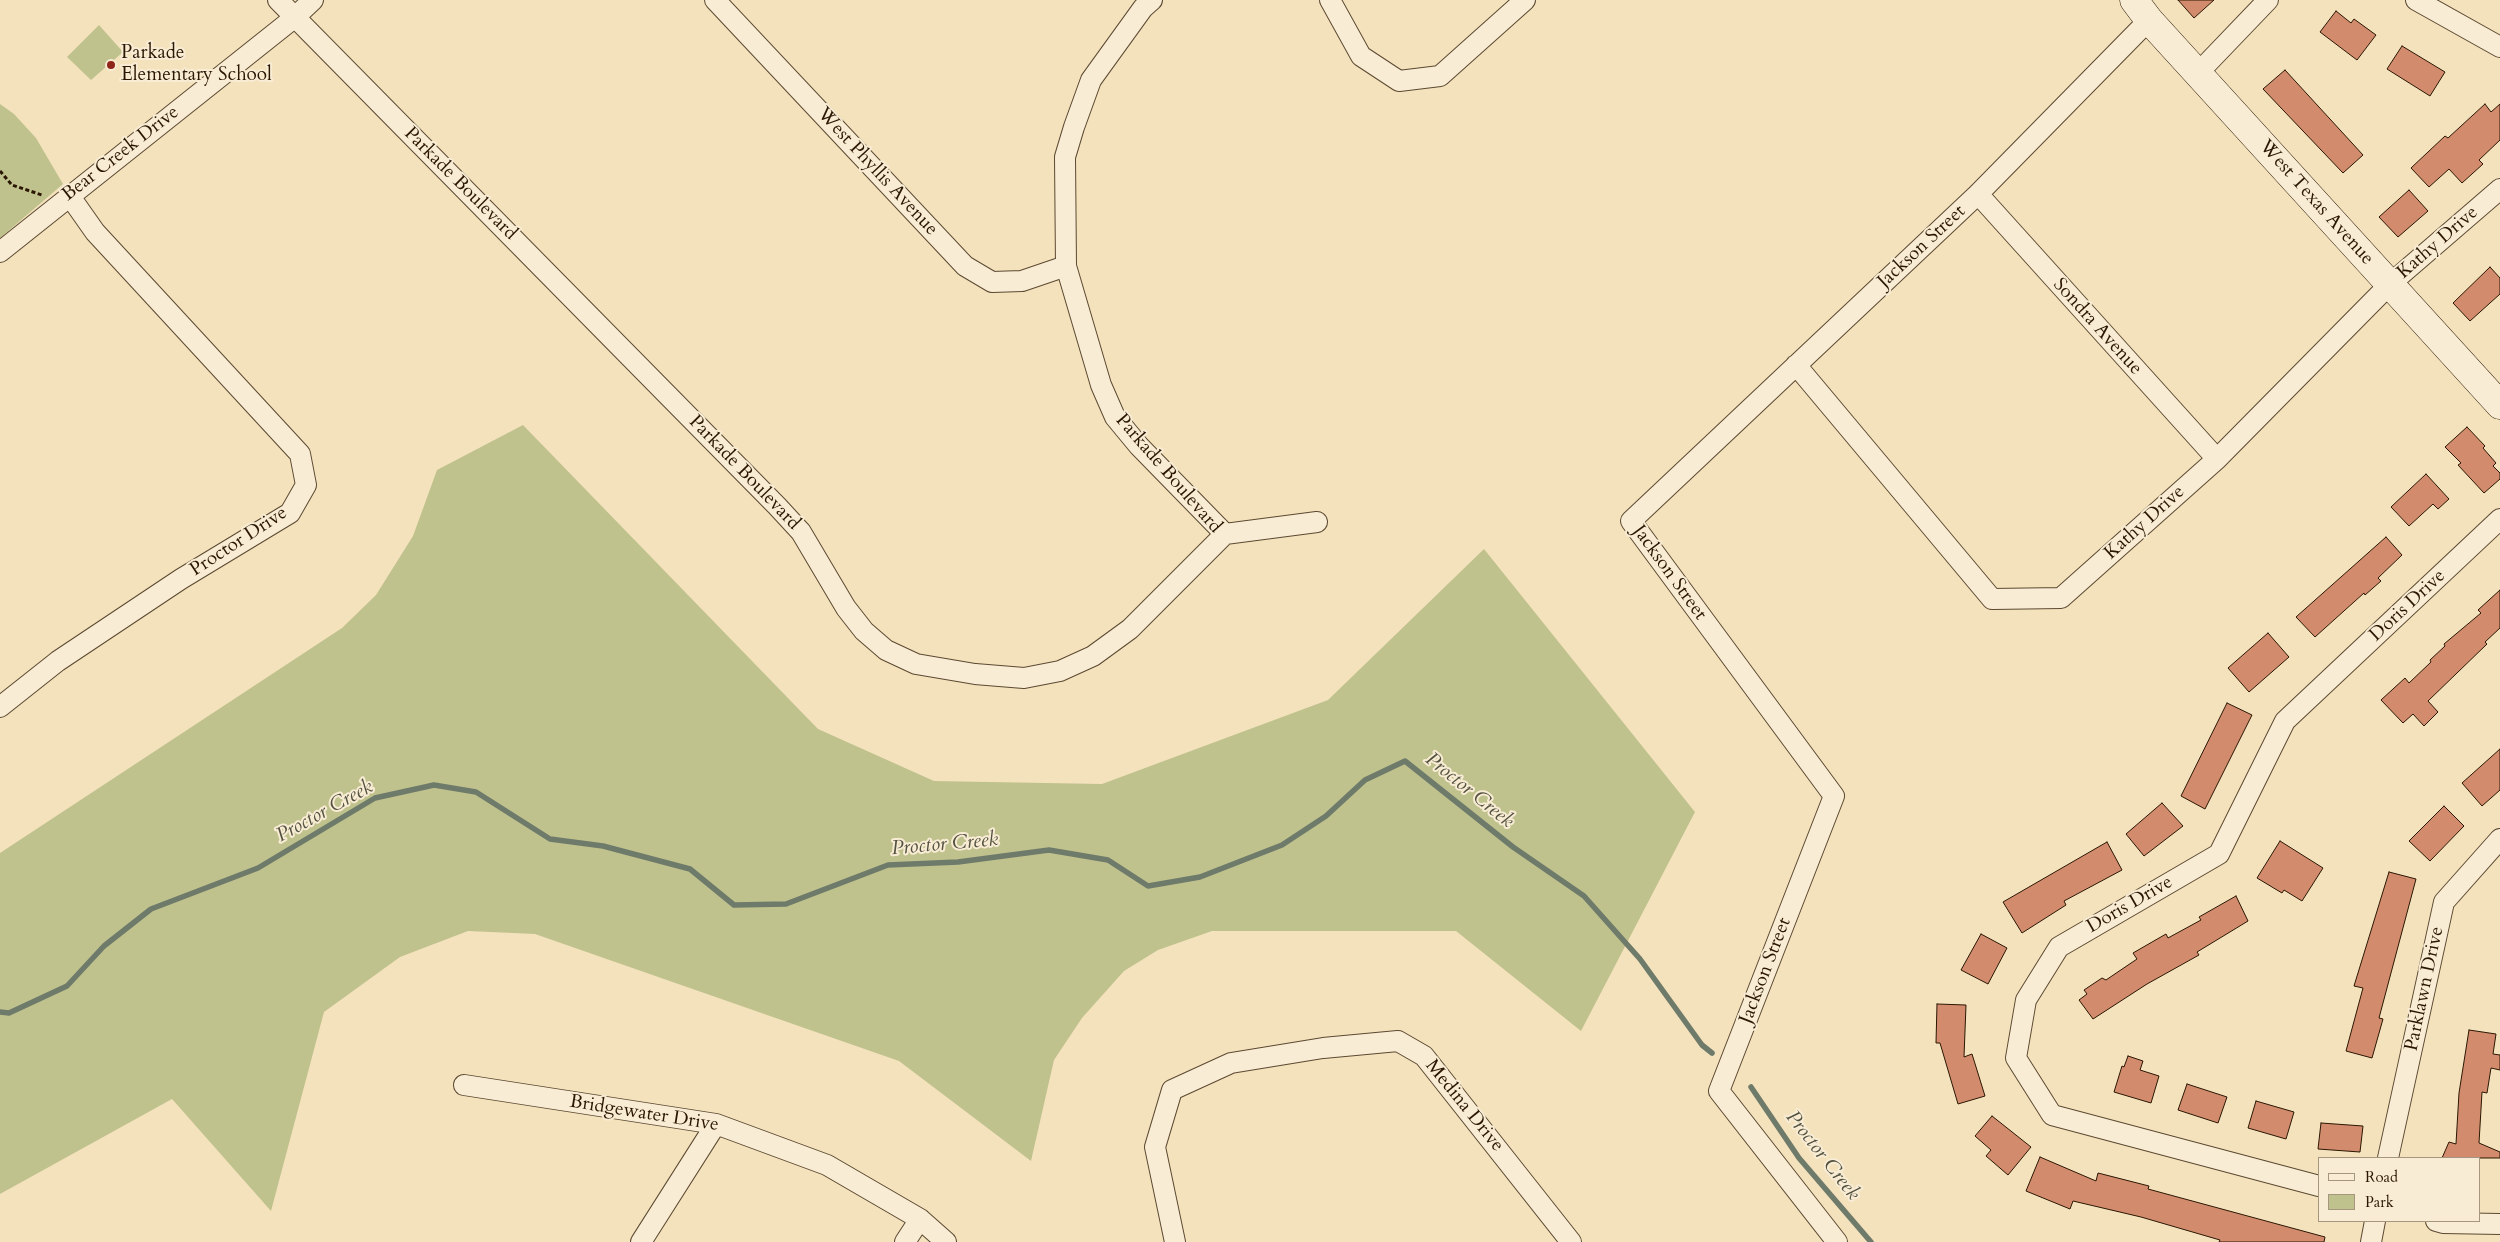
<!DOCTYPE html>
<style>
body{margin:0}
#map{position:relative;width:2500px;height:1242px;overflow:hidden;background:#f4e2bd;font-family:Cardo,serif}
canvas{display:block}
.legend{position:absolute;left:2318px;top:1157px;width:162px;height:65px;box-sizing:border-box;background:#f8ecd4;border:1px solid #a69680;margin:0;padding:6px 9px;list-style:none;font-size:15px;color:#2a1602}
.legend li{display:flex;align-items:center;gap:10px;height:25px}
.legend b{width:25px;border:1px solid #a69680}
</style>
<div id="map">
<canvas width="2500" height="1242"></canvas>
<ul class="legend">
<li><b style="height:6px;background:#f8ecd4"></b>Road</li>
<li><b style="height:14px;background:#c0c28e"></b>Park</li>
</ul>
</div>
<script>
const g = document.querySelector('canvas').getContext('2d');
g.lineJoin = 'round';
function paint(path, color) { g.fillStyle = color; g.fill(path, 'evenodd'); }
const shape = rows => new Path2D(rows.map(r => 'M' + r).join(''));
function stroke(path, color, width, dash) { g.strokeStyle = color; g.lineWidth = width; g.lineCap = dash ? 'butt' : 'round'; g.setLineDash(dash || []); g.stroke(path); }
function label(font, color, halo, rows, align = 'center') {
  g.font = font + ' Cardo,serif'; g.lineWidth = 4; g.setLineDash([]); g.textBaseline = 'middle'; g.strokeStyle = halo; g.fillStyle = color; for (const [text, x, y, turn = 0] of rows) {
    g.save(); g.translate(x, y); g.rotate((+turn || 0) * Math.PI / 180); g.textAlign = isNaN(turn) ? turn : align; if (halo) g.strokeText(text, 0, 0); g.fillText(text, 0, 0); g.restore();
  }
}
paint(shape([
 [99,25,123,52,91,80,67,57],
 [0,104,14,114,36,138,63,184,0,238],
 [523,425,818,729,934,781,1102,784,1328,700,1484,549,1695,812,1581,1031,1456,931,1212,931,1158,950,1124,971,1082,1018,1054,1060,1031,1161,899,1061,535,934,468,931,400,957,324,1012,271,1211,172,1099,0,1194,0,853,342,628,376,595,413,536,437,470]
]), '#c0c28e');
stroke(shape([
 [0,1012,9,1013,67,986,104,946,151,909,258,868,375,798,434,785,476,792,550,839,603,846,690,869,734,905,786,904,888,865,958,862,1049,850,1108,860,1148,886,1200,877,1282,845,1326,816,1365,780,1405,761,1513,847,1584,896,1640,959,1702,1045,1712,1053],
 [1751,1087,1799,1158,1871,1242]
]), '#6e7b6a', 5.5);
const building = shape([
 [2178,0,2214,0,2194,18,2178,0],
 [2336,11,2351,23,2354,19,2376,35,2357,60,2320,32,2336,11],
 [2402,46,2445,72,2430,96,2387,69,2402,46],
 [2285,70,2363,155,2343,173,2263,89,2285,70],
 [2485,104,2491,112,2500,104,2500,140,2479,160,2483,164,2462,183,2449,169,2429,187,2411,168,2445,136,2448,138,2485,104],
 [2409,190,2428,211,2398,237,2379,217,2409,190],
 [2490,267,2500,278,2500,294,2470,321,2453,303,2490,267],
 [2467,427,2485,446,2483,448,2496,463,2493,466,2500,473,2500,479,2484,493,2458,465,2461,463,2445,447,2467,427],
 [2426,474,2449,499,2438,509,2433,504,2409,526,2391,507,2426,474],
 [2386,537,2402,555,2378,578,2381,581,2365,595,2364,593,2315,637,2296,617,2386,537],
 [2500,590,2500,628,2485,642,2487,644,2428,701,2438,712,2424,726,2413,714,2403,723,2381,700,2405,678,2409,683,2431,662,2430,660,2445,646,2444,644,2481,613,2478,610,2500,590],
 [2268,633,2289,657,2249,692,2228,668,2268,633],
 [2227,703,2252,715,2205,809,2181,796,2227,703],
 [2500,749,2500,790,2482,806,2462,783,2500,749],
 [2162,803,2183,826,2144,856,2126,834,2162,803],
 [2444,806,2464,826,2430,861,2409,841,2444,806],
 [2280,841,2323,868,2302,901,2284,890,2282,893,2257,878,2280,841],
 [2107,842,2122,870,2064,901,2066,905,2022,933,2003,902,2107,842],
 [2389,872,2416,879,2379,1018,2383,1019,2372,1058,2346,1051,2363,988,2354,986,2389,872],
 [2236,896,2248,921,2197,952,2199,955,2147,984,2093,1019,2079,1000,2087,994,2084,990,2102,978,2106,980,2137,959,2133,953,2166,934,2168,938,2201,920,2199,917,2236,896],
 [1981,934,2007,948,1988,984,1961,970,1981,934],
 [1937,1004,1966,1005,1964,1057,1972,1054,1985,1096,1958,1104,1940,1043,1936,1043,1937,1004],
 [2469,1030,2496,1034,2493,1054,2500,1055,2500,1070,2491,1068,2487,1093,2482,1092,2479,1143,2500,1152,2500,1158,2442,1158,2449,1142,2456,1144,2459,1093,2469,1030],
 [2128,1056,2143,1061,2140,1070,2159,1076,2151,1103,2114,1092,2122,1066,2124,1067,2128,1056],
 [2187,1084,2227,1097,2218,1123,2178,1110,2187,1084],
 [2256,1101,2294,1112,2286,1139,2248,1128,2256,1101],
 [1992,1116,2031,1147,2008,1175,1986,1156,1991,1150,1975,1136,1992,1116],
 [2321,1123,2363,1126,2360,1152,2318,1149,2321,1123],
 [2040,1157,2096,1181,2098,1173,2149,1186,2148,1189,2325,1237,2324,1242,2219,1242,2220,1240,2141,1217,2073,1201,2070,1209,2026,1191,2040,1157]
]);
paint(building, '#d28c6d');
stroke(building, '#2a1602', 1);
const street = shape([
 [278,0,777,506,801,532,846,608,864,631,886,650,916,664,975,674,1024,678,1060,671,1093,656,1130,629,1225,534],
 [715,0,965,266,992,282,1022,281,1066,266],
 [1152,0,1143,8,1091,80,1074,127,1065,157,1066,266,1101,385,1115,417,1139,446,1225,534],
 [1330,0,1361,56,1399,81,1440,76,1525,0],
 [2416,0,2500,47],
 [2198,73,2268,0],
 [1978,194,2217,459],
 [0,252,294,18,313,0],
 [1796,365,1992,599,2061,598,2217,459,2390,284,2500,189],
 [1225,534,1317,522],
 [0,707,58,661,181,579,290,513,306,485,300,454,95,232,69,195],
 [464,1085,716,1124,827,1165,920,1219,946,1242],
 [2388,1158,2444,902,2500,839],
 [2319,1186,2052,1115,2016,1058,2026,1000,2059,947,2219,854,2285,721,2500,519],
 [2436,1221,2443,1223,2500,1224],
 [641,1242,716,1124],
 [905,1242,920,1219],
 [1175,1242,1155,1147,1172,1090,1231,1063,1323,1048,1398,1041,1424,1056,1571,1242],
 [1837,1242,1719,1091,1834,796,1631,521,1978,194,2149,20],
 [2371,1242,2375,1221]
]);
const secondary = shape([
 [2134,0,2149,20,2500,405]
]);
stroke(street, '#5c4931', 22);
stroke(secondary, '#2a1602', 29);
stroke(shape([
 [0,171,12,185,42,195]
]), '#2a1602', 3, [4, 2.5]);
stroke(street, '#f8ecd4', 20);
stroke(secondary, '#f8ecd4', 28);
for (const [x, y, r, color] of [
 [111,65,5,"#8f2418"]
]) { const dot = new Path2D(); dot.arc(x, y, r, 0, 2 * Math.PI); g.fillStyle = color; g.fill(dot); stroke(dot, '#f8ecd4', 2); }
label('19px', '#2a1602', '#f8ecd4', [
 ["Parkade",121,54],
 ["Elementary School",121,76]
], 'left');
label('19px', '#2a1602', '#f8ecd4', [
 ["Bear Creek Drive",121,154,-38],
 ["West Phyllis Avenue",877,172,47],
 ["Parkade Boulevard",460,184,45],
 ["West Texas Avenue",2316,203,48],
 ["Kathy Drive",2438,243,-41],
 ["Jackson Street",1922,247,-43],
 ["Sondra Avenue",2097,327,48],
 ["Parkade Boulevard",744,473,46],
 ["Parkade Boulevard",1168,474,49],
 ["Kathy Drive",2145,523,-42],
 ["Proctor Drive",239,542,-33],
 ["Jackson Street",1669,573,54],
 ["Doris Drive",2408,606,-43],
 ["Doris Drive",2130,905,-30],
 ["Jackson Street",1766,971,-69],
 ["Parklawn Drive",2425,989,-78],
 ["Medina Drive",1464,1106,51],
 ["Bridgewater Drive",644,1114,9]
]);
label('italic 20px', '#52513f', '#f8ecd4', [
 ["Proctor Creek",1469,791,39],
 ["Proctor Creek",325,812,-29],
 ["Proctor Creek",945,845,-5],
 ["Proctor Creek",1822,1156,52]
]);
</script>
